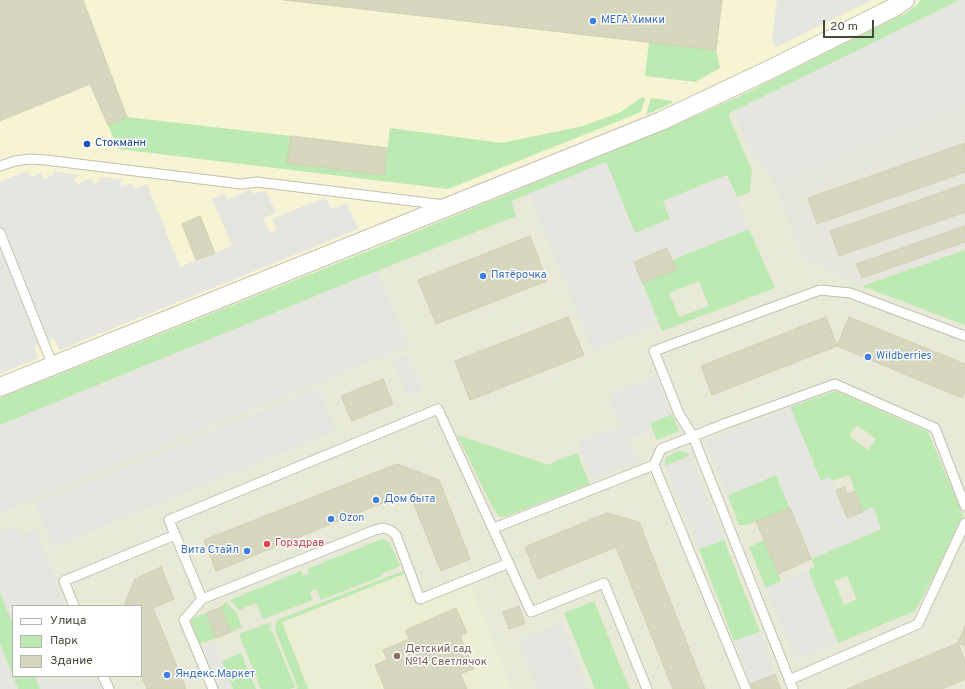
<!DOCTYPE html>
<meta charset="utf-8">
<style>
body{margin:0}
#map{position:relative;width:965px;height:689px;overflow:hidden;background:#f4f5e9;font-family:Overpass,sans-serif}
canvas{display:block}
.legend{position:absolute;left:12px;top:605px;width:130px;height:72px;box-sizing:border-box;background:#fff;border:1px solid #b6b6af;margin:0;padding:5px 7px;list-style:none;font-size:12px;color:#494837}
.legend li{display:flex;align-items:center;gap:8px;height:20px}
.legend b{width:20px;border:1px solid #b6b6af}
.scale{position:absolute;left:823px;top:20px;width:51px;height:18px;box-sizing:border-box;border:2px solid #494837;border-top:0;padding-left:5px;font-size:12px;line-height:14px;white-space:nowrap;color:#494837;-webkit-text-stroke:3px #fff;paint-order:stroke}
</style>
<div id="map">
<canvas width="965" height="689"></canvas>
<ul class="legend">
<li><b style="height:5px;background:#fff"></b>Улица</li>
<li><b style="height:11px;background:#bde9b2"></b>Парк</li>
<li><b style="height:11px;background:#d7d6be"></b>Здание</li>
</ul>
<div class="scale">20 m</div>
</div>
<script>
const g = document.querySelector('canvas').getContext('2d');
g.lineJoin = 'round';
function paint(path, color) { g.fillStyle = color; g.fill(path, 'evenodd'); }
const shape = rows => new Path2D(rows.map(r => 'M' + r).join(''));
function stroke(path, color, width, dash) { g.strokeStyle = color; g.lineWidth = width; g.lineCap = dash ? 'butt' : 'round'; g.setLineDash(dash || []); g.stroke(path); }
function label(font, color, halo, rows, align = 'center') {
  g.font = font + ' Overpass,sans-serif'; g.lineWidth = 3; g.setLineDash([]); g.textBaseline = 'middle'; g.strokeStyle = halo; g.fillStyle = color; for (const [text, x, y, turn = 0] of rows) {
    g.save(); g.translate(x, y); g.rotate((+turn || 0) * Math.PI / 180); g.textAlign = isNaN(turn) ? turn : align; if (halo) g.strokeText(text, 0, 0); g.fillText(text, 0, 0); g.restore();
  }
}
paint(shape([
 [920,0,965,0,965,689,0,689,0,398,383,245,662,131,742,95,906,13,918,4],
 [13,606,141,606,141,676,13,676]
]), '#e8e9d7');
paint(shape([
 [0,0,920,0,919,4,906,13,742,95,662,131,382,245,0,398]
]), '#f7f4d5');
paint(shape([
 [965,106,965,250,862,286,804,260,774,183]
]), '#e7e6de');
paint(shape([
 [404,574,416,607,471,585,512,689,308,689,282,622]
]), '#eceed3');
paint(shape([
 [920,0,960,0,728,114,752,171,750,192,737,197,727,175,663,201,670,219,635,233,606,162,511,201,516,216,377,271,0,425,0,398,383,245,662,131,742,95,906,13,918,4],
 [649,42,716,50,720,68,695,82,645,76],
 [642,97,645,98,641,112,448,189,118,149,108,125,127,117,291,136,288,163,384,175,390,128,502,143,583,126,621,112],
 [651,98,672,101,672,103,646,115],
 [749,229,775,288,662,331,642,283,676,270,672,260],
 [699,281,709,306,679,317,669,293],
 [965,250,965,325,862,286],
 [836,391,928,432,963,515,935,574,915,611,838,643,808,570,815,567,811,559,881,529,873,507,863,512,849,475,832,481,830,477,821,481,790,407],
 [857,425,876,439,868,450,849,436],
 [847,576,857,599,844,605,834,581],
 [672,414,679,431,657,440,650,423],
 [457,435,550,465,556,461,577,453,590,484,504,517,499,516,494,510],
 [678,451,686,452,690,456,665,466,665,460,666,457],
 [776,475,790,508,747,525,739,525,728,495],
 [382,539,390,543,400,566,381,574,382,576,321,600,317,589,310,592,313,600,263,619,256,603,239,610,230,600,301,571,303,576,309,574,307,569],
 [724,540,760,632,734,641,699,549],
 [763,540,781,581,766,588,749,547],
 [403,571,404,574,282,622,308,689,296,689,298,688,275,630,277,620],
 [0,592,13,624,13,676,35,676,40,689,18,689,0,644],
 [594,601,620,666,630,689,595,689,564,613],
 [226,602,236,612,242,627,231,632,221,607],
 [206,613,216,638,200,644,190,619],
 [271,622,269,631,272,631,295,687,290,689,261,689,239,634],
 [241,653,256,689,233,689,222,661]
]), '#bde9b2');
paint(shape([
 [777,0,872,0,776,47,772,38],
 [960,0,965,0,965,106,774,183,762,160,756,163,734,111],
 [606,162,635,233,670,219,663,201,727,175,749,229,672,260,667,248,634,261,659,324,593,351,529,194],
 [30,170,29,172,30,177,41,173,44,179,55,174,53,171,79,175,77,176,74,180,78,184,91,178,94,184,100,181,99,177,124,180,120,183,121,187,132,183,135,189,147,184,180,267,232,246,212,199,224,194,227,200,251,189,254,194,263,191,266,191,276,213,263,218,270,233,277,230,272,219,324,198,326,198,331,209,347,203,358,229,60,350,53,338,34,346,39,358,0,374,0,182],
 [377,271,408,346,0,513,0,425],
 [406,354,422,390,408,396,392,360],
 [657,376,672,414,650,423,653,430,629,439,638,461,592,479,578,442,621,426,608,395],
 [318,388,336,431,53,547,35,503],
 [790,407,821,481,830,477,847,518,873,507,881,529,811,559,776,475,728,495,706,441],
 [690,456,724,540,699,549,665,466],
 [16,526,20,535,35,529,67,606,13,606,13,624,0,592,0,532],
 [808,570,838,643,796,660,766,588],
 [561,623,588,689,538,689,518,641],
 [760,632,775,674,751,684,734,641],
 [0,644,18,689,0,689],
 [215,644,222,661,233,689,219,689,203,649],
 [35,676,97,676,102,689,40,689]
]), '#e6e6e1');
const building = shape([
 [0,0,83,0,127,117,108,125,90,84,0,121,0,0],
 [284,0,722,0,716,50,284,0],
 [291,136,387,148,384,175,287,163,291,136],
 [965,143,965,172,817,224,808,198,965,143],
 [965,184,965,212,839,256,830,231,965,184],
 [200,216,215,253,196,260,182,224,200,216],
 [965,226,965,242,862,278,856,264,965,226],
 [530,236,547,281,436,324,418,280,530,236],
 [667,248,676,270,642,283,634,262,667,248],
 [568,317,584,355,470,400,455,361,568,317],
 [826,317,837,346,712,395,701,366,826,317],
 [849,317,965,364,965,391,962,398,837,346,849,317],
 [383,379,393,404,352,421,341,396,383,379],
 [397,464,439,480,470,559,441,571,409,492,216,571,204,540,397,464],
 [845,487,847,494,855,491,863,512,847,518,836,490,845,487],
 [790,508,811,559,778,574,756,521,790,508],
 [607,513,639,522,705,689,673,689,616,547,538,579,525,547,607,513],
 [161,567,174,599,153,608,186,689,147,689,141,675,141,606,124,606,135,579,161,567],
 [519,606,525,623,509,629,503,612,519,606],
 [221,607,231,632,216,638,206,613,221,607],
 [456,608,467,633,460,635,474,669,460,674,467,689,385,689,375,665,387,660,383,650,409,639,406,630,456,608],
 [965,626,965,646,958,643,965,626],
 [958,643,965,661,965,679,942,689,847,689,958,643],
 [775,674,781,689,753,689,751,684,775,674]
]);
paint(building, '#d7d6be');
stroke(building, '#d2d0b1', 1);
const service = shape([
 [0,166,15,161,30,159,46,160,241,184,257,182,445,205],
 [0,233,53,366],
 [654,465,746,689],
 [494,528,654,465,661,449,724,424,835,384,935,428,965,506],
 [202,599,375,530,383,528,390,530,396,535,420,599,509,563],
 [74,606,64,581,175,535],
 [103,676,109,689],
 [789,680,918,624,965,523],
 [213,689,184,620,202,599,169,520,438,409,531,612,604,583,647,689],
 [793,689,693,436,679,414,654,351,820,290,850,293,965,336]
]);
const minor = shape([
 [0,387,661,121,771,69,893,8,905,0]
]);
stroke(service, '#c1c1ac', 11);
stroke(minor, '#c1c1ac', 20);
stroke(service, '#fff', 9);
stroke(minor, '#fff', 18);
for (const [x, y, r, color] of [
 [593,21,4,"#3f7fe0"],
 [87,144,4,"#1a4fb4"],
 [483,276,4,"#3f7fe0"],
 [868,357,4,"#3f7fe0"],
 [376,500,4,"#3f7fe0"],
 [331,519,4,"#3f7fe0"],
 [267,544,4,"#e0444e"],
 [247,551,4,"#3f7fe0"],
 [397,656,4,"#8d6e63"],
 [167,675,4,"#3f7fe0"]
]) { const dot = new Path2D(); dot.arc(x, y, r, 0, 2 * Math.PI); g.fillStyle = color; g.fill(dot); stroke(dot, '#fff', 1.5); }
label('11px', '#366cbe', '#fff', [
 ["МЕГА Химки",601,21],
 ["Пятёрочка",491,276],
 ["Wildberries",876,357],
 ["Дом быта",384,500],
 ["Ozon",339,519],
 ["Вита Стайл",239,551,"right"],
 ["Яндекс.Маркет",175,675]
], 'left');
label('11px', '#164399', '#fff', [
 ["Стокманн",95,144]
], 'left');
label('11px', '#be3a42', '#fff', [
 ["Горздрав",275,544]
], 'left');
label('11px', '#785e54', '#fff', [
 ["Детский сад",405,650],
 ["№14 Светлячок",405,663]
], 'left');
</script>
